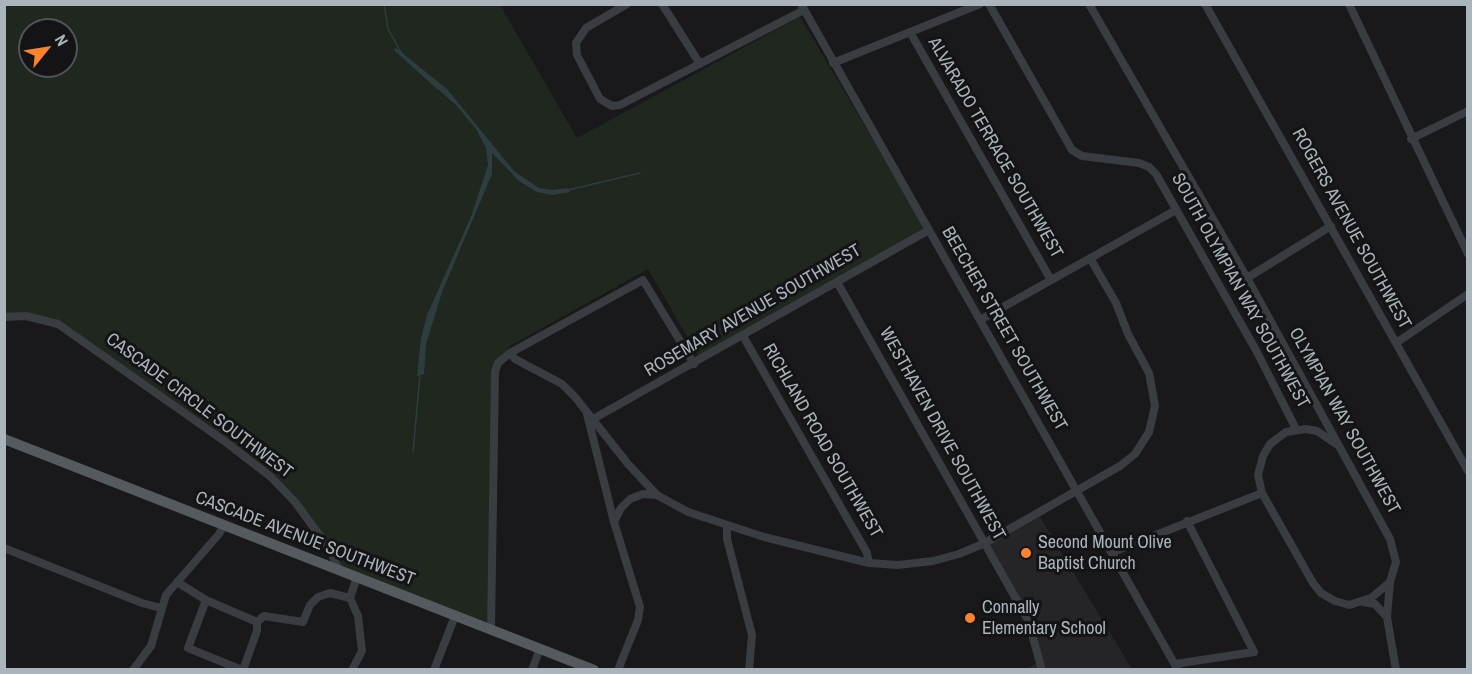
<!DOCTYPE html>
<style>
body{margin:0}
#map{position:relative;width:1472px;height:674px;overflow:hidden;background:#19191b;font-family:"Archivo Narrow",sans-serif}
canvas{display:block}
.frame{position:absolute;inset:0;border:6px solid #aab4bb;pointer-events:none}
.north{position:absolute;left:18px;top:18px;width:60px;height:60px;box-sizing:border-box;background:#141416;border:2px solid #505458;border-radius:50%;rotate:60deg;font-size:16px;font-weight:700;line-height:24px;text-align:center;color:#aab4bb}
.north::after{content:'';display:block;margin:auto;width:21px;height:27px;background:#fc8430;clip-path:polygon(50% 0,100% 100%,50% 72%,0 100%)}
</style>
<div id="map">
<canvas width="1472" height="674"></canvas>
<div class="frame"></div>
<div class="north">N</div>
</div>
<script>
const g = document.querySelector('canvas').getContext('2d');
g.lineJoin = 'round';
function paint(path, color) { g.fillStyle = color; g.fill(path, 'evenodd'); }
const shape = rows => new Path2D(rows.map(r => 'M' + r).join(''));
function stroke(path, color, width, dash) { g.strokeStyle = color; g.lineWidth = width; g.lineCap = dash ? 'butt' : 'round'; g.setLineDash(dash || []); g.stroke(path); }
function label(font, color, halo, rows, align = 'center') {
  g.font = font + ' "Archivo Narrow",sans-serif'; g.lineWidth = 6; g.setLineDash([]); g.textBaseline = 'middle'; g.strokeStyle = halo; g.fillStyle = color; for (const [text, x, y, turn = 0] of rows) {
    g.save(); g.translate(x, y); g.rotate((+turn || 0) * Math.PI / 180); g.textAlign = isNaN(turn) ? turn : align; if (halo) g.strokeText(text, 0, 0); g.fillText(text, 0, 0); g.restore();
  }
}
paint(shape([
 [1037,512,1132,669,1025,669,1038,663,1033,628,984,538]
]), '#252528');
paint(shape([
 [5,5,500,5,577,138,800,17,926,229,699,357,648,269,510,346,494,374,494,632,335,572,327,548,286,491,66,330,5,315],
 [30,30,66,30,66,66,30,66]
]), '#1f271e');
paint(shape([
 [396,48,447,89,514,171,539,188,553,190,568,188,570,192,552,195,537,192,519,181,492,153,492,174,442,292,426,344,424,374,417,376,421,338,427,315,471,217,488,165,486,148,476,129,456,105,394,50]
]), '#2e3d40');
stroke(shape([
 [384,4,388,29,402,54],
 [406,60,438,89],
 [568,190,640,173],
 [413,452,420,375]
]), '#2e3d40', 1.5);
stroke(shape([
 [627,4,586,28,576,43,577,55,600,99,612,106,620,105,804,10],
 [662,4,700,64],
 [801,4,1178,670],
 [989,4,1072,150,1082,156,1139,163,1149,167,1156,174,1257,352,1296,429],
 [1089,4,1247,278,1390,539,1396,562,1390,582,1371,598,1349,605,1335,601,1321,593,1313,583,1262,493,1258,475,1263,456,1270,444,1286,432,1306,429,1317,431,1339,446],
 [1205,4,1468,471],
 [1349,4,1468,254],
 [910,32,1051,280],
 [833,63,980,4],
 [1411,139,1468,111],
 [1247,278,1331,226],
 [837,282,1028,620,1042,670],
 [4,317,26,316,58,324,227,443,271,477,295,502,329,548,339,570],
 [980,320,1176,210],
 [743,336,867,553,869,563],
 [1396,343,1468,294],
 [510,353,515,359,562,384,575,397,628,464,657,495,688,512,764,537,869,563,898,565,933,561,959,554,985,543,1120,466,1135,454,1149,432,1155,406,1149,373,1128,334,1116,303,1090,258],
 [587,414,614,522,640,607,638,620,618,670],
 [593,419,929,230],
 [614,522,621,508,630,499,643,494,657,495],
 [727,526,727,539,752,635,749,670],
 [4,548,142,603,161,608],
 [1113,552,1262,493],
 [177,582,206,600,257,622,264,616,303,622,310,605,318,597,330,593,350,598],
 [1390,582,1387,617,1396,670],
 [206,600,188,648,242,670],
 [1363,602,1375,604,1386,616],
 [491,630,495,372,498,363,510,353,643,280,694,364],
 [1175,664,1254,652,1187,521],
 [133,670,151,646,166,595,219,534,224,525],
 [243,670,257,631,257,622],
 [352,670,362,651,358,616,350,598,357,577],
 [434,670,455,616],
 [532,670,540,648]
]), '#393c40', 8);
stroke(shape([
 [4,439,594,670]
]), '#555a5f', 10);
for (const [x, y, r, color] of [
 [1026,553,6,"#fc8430"],
 [970,618,6,"#fc8430"]
]) { const dot = new Path2D(); dot.arc(x, y, r, 0, 2 * Math.PI); g.fillStyle = color; g.fill(dot); stroke(dot, '#141416', 2); }
label('18px', '#aab4bb', '#141416', [
 ["ALVARADO TERRACE SOUTHWEST",995,148,60],
 ["ROGERS AVENUE SOUTHWEST",1351,229,61],
 ["SOUTH OLYMPIAN WAY SOUTHWEST",1240,291,61],
 ["ROSEMARY AVENUE SOUTHWEST",753,311,-30],
 ["BEECHER STREET SOUTHWEST",1004,329,60],
 ["CASCADE CIRCLE SOUTHWEST",199,406,37],
 ["OLYMPIAN WAY SOUTHWEST",1344,421,61],
 ["WESTHAVEN DRIVE SOUTHWEST",942,434,61],
 ["RICHLAND ROAD SOUTHWEST",822,441,60],
 ["CASCADE AVENUE SOUTHWEST",305,539,21]
]);
label('18px', '#aab4bb', '#141416', [
 ["Second Mount Olive",1038,543],
 ["Baptist Church",1038,564],
 ["Connally",982,608],
 ["Elementary School",982,629]
], 'left');
</script>
